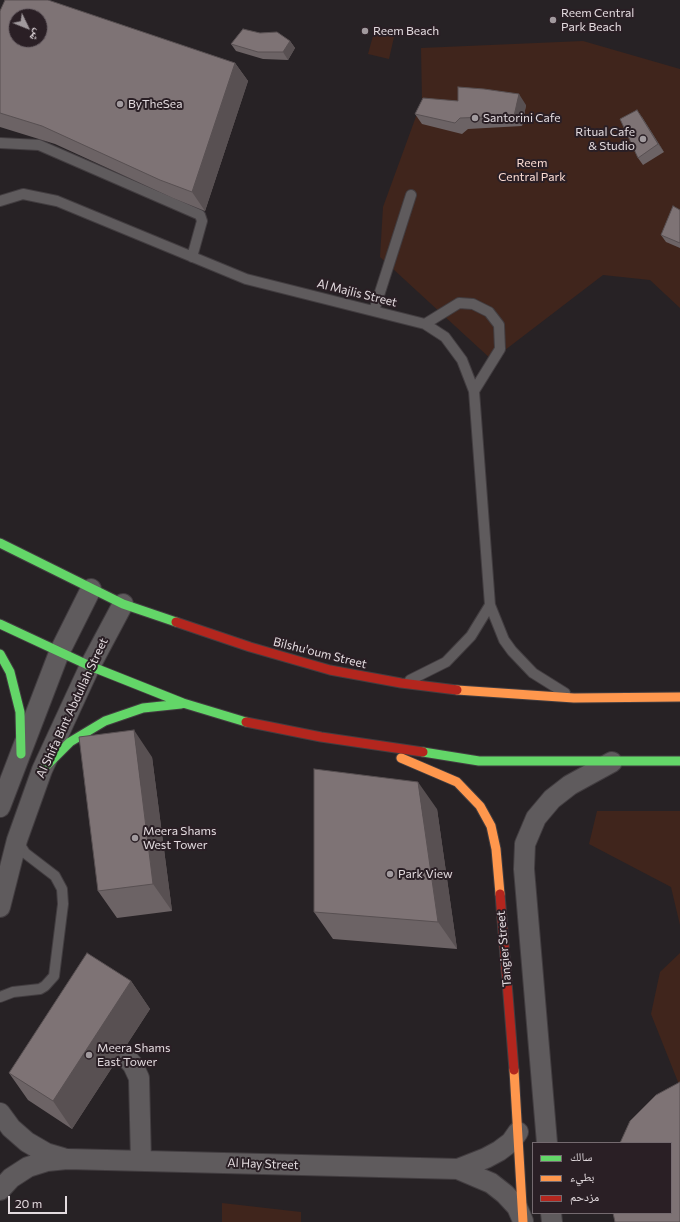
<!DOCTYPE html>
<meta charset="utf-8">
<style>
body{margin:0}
#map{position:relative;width:680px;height:1222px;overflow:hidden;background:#272225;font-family:Commissioner,"Noto Naskh Arabic",sans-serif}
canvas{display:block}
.legend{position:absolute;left:532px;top:1142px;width:140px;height:72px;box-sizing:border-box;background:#2a1f25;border:1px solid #746a6f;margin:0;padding:5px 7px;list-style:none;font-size:12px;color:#e3dbdf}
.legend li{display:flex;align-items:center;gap:8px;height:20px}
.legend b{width:20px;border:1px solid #746a6f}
.north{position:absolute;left:8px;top:8px;width:40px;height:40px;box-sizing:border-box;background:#2a1f25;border:1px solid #746a6f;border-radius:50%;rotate:133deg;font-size:11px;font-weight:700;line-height:16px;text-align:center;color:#e3dbdf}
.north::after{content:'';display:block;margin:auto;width:14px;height:18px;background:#a19a9e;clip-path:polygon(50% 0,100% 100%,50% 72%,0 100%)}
.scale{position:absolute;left:8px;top:1196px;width:59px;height:18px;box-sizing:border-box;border:2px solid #e3dbdf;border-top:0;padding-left:5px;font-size:12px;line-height:14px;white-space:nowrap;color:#e3dbdf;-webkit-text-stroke:3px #2a1f25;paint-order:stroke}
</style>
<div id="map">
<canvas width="680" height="1222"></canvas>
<ul class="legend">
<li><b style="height:5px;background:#63d668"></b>سالك</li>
<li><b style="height:5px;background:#ff974d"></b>بطيء</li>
<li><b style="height:5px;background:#b3261e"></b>مزدحم</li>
</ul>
<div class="north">ش</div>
<div class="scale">20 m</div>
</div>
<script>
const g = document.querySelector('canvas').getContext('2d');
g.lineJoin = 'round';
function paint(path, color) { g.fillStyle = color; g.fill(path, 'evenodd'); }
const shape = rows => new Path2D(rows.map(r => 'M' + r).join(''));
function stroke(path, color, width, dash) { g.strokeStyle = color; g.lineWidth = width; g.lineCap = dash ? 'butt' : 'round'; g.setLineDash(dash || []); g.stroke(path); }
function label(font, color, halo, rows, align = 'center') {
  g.font = font + ' Commissioner,sans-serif'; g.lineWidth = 4; g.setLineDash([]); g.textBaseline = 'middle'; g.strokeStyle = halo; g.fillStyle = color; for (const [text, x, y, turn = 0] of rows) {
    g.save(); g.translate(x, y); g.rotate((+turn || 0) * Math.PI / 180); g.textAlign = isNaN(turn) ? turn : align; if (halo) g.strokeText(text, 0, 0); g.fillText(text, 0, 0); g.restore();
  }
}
paint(shape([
 [374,32,394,37,389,59,368,54],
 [583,41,680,69,680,308,650,280,603,275,492,360,380,257,383,207,422,100,421,48],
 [597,811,680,811,680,925,671,887,589,844],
 [680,953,680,1087,651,1014,660,972],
 [222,1203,301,1212,301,1222,222,1222]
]), '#40251c');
const lane = shape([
 [0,143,39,145,200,215,202,221,192,257],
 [0,201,23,194,57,201,246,279,425,324,445,337,462,360,474,391,490,605,504,640,512,651,533,673,565,693],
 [374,311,411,195],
 [425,324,459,303,473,304,489,312,499,325,500,349,474,391],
 [410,680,446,662,471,636,490,605],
 [0,997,13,992,40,989,45,986,54,976,63,904,62,889,55,876,25,853,18,842]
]);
const street = shape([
 [0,807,59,653,91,589],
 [0,907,17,840,42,770,90,666,123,604],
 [124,1055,133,1065,139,1078,141,1161],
 [0,1113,11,1128,27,1142,46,1153,63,1158],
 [547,1143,524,869,525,844,536,818,552,799,570,785,612,762],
 [458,1169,491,1183,505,1194,517,1207,523,1221],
 [0,1190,11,1178,28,1167,47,1161,67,1159,458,1169,486,1158,499,1151,511,1142,518,1132],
 [551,1213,552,1222]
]);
const fast = shape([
 [0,543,123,604,176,622],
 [0,624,90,666,183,703,246,722],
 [0,654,10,672,20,712,21,754],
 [423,752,479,761,680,761],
 [42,770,70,742,105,721,143,708,181,704]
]);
const slow = shape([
 [457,690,574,698,680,697],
 [401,758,457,782,480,806,491,826,496,849,500,894],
 [514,1070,523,1222]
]);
const jam = shape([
 [176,622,250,647,330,670,401,683,457,690],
 [246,722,321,737,423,752],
 [500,894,514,1070]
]);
stroke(lane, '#423d40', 12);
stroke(street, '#423d40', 22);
stroke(fast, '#423d40', 11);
stroke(slow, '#423d40', 11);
stroke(jam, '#423d40', 11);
stroke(lane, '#5f5b5d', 10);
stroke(street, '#5f5b5d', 20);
stroke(fast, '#63d668', 9);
stroke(slow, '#ff974d', 9);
stroke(jam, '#b3261e', 9);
paint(shape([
 [0,11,235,63,248,81,205,211,173,198,55,144,0,127],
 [290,41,295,48,288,60,263,59,236,51,231,44],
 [458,101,526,105,522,126,468,129,462,134,422,124,415,114],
 [642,117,664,152,643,165,638,158],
 [680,210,680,248,666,242,661,235],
 [152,757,172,911,117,918,98,891],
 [437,809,457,949,333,939,314,912],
 [131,981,150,1009,72,1129,28,1100,9,1073]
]), '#6c6365');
paint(shape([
 [290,41,295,48,288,60,283,52],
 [235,63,248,81,205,211,192,192],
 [519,94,526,105,522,126,514,116],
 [637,110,642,117,664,152,658,144],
 [134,730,152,757,172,911,153,884],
 [418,782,437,809,457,949,438,922],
 [131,981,150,1009,72,1129,53,1101]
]), '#585052');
const building = shape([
 [5,0,48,0,235,63,192,192,160,180,42,126,0,113,0,11,5,0],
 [16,16,40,16,40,40,16,40,16,16],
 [243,29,260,33,277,32,290,41,283,52,258,52,231,44,243,29],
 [458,87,484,89,519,94,514,116,460,118,455,123,415,114,423,98,458,101,458,87],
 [637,110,658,144,638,158,620,119,637,110],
 [673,206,680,210,680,243,661,235,673,206],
 [134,730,153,884,98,891,79,737,134,730],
 [314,769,418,782,438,922,314,912,314,769],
 [87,953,131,981,53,1101,9,1073,87,953],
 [680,1082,680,1222,615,1222,613,1213,671,1213,671,1143,620,1143,630,1121,656,1095,680,1082]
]);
paint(building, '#7e7375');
stroke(building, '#585052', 1);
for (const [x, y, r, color] of [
 [553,20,4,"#a19a9e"],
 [365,31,4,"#a19a9e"],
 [120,104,4,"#a19a9e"],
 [475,118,4,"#a19a9e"],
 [643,139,4,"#a19a9e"],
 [135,838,4,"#a19a9e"],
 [390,874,4,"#a19a9e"],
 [89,1055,4,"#a19a9e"]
]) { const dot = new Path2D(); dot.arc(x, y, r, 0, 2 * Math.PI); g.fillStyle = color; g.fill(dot); stroke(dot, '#2a1f25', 1.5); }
label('12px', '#e3dbdf', '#2a1f25', [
 ["Reem Central",561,13],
 ["Park Beach",561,27],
 ["Reem Beach",373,31],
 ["ByTheSea",128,104],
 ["Santorini Cafe",483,118],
 ["Ritual Cafe",635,132,"right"],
 ["& Studio",635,146,"right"],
 ["Meera Shams",143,831],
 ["West Tower",143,845],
 ["Park View",398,874],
 ["Meera Shams",97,1048],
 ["East Tower",97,1062]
], 'left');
label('12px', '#fbdcd3', '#2a1f25', [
 ["Reem",532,163],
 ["Central Park",532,177]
]);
label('12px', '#e3dbdf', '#2a1f25', [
 ["Al Majlis Street",357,293,14],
 ["Bilshu'oum Street",320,653,14],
 ["Al Shifa Bint Abdullah Street",72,708,-65],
 ["Tangier Street",504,949,-95],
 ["Al Hay Street",263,1164,2]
]);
</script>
